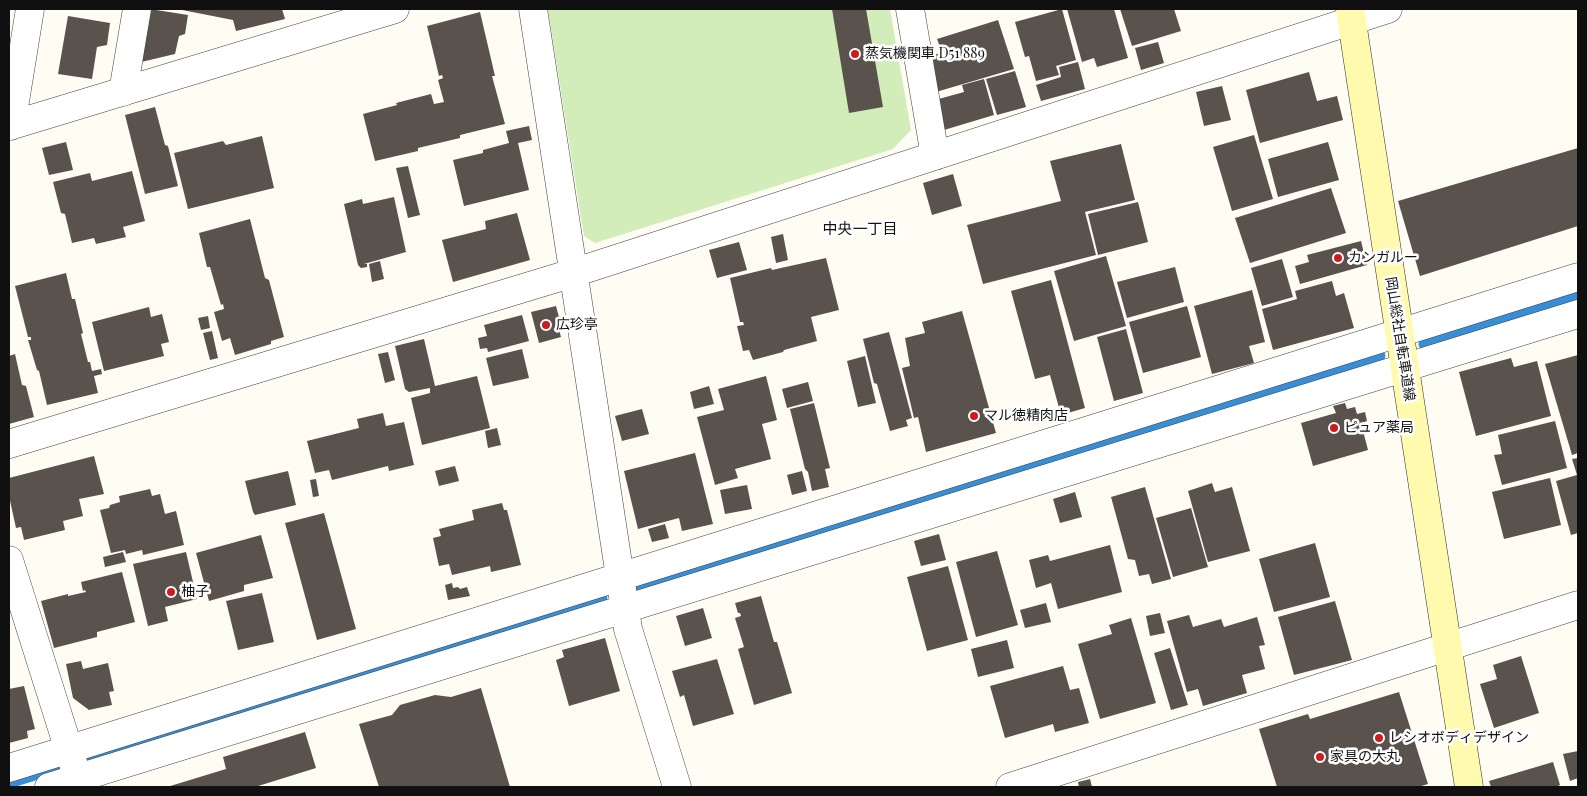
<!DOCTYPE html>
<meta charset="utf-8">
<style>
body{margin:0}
#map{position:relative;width:1587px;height:796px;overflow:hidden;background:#fffdf3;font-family:"Playfair Display",serif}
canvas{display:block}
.frame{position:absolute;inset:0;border:10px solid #101010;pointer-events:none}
</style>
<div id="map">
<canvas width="1587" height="796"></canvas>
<div class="frame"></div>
</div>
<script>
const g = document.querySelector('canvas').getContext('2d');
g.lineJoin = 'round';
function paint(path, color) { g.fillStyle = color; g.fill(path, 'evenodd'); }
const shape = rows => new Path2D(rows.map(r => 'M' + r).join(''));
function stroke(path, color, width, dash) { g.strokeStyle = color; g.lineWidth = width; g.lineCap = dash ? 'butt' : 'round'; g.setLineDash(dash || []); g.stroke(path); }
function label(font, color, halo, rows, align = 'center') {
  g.font = font + ' "Playfair Display","Noto Sans JP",serif'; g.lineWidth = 5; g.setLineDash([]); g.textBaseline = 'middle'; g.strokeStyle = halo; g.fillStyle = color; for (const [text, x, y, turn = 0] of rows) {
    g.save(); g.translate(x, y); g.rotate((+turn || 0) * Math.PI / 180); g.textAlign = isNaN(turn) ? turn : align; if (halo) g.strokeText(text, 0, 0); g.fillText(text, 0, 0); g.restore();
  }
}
paint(shape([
 [548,9,890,9,911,130,893,149,595,243,584,236]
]), '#d2edb9');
stroke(shape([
 [1424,344,1578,296],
 [640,586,1380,356],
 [9,783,602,598]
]), '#368fd6', 11);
paint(shape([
 [150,9,188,15,185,34,179,36,175,54,137,63],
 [177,9,282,9,285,19,236,31,233,20],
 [832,9,866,9,883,107,849,113],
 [1062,9,1076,60,1056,66,1059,75,1036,81,1029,56,1025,57,1015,22],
 [1067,9,1114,9,1128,58,1097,67,1094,58,1082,62],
 [1120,9,1174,9,1181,31,1132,46],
 [480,12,495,76,492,76,505,124,460,135,460,138,418,148,418,151,375,161,363,114,397,105,396,103,431,94,434,104,444,102,438,80,443,78,442,75,439,76,427,26],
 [68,16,110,23,107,45,97,47,92,79,58,74],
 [998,20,1014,69,936,92,926,58,942,52,937,39],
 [1158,42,1164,63,1141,70,1135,48],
 [1078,62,1085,89,1041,101,1036,85,1061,77,1059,67],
 [1015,71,1026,107,997,115,986,79],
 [1309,72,1317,101,1337,96,1343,120,1260,143,1246,90],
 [984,79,994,115,944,130,935,100,964,92,962,85],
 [1222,86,1231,120,1204,126,1196,92],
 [155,107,165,145,168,146,178,186,145,194,125,115],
 [529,126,532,140,518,143,529,190,464,206,453,160,483,153,483,150,509,143,506,131],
 [1254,135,1273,199,1232,211,1213,147],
 [262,136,274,188,188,209,174,153,223,141,226,145],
 [66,142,73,170,49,175,42,148],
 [1328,142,1339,180,1278,197,1268,159],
 [1121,144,1135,200,1085,212,1096,255,983,284,967,225,1061,201,1050,161],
 [1578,148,1578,226,1420,276,1398,201],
 [408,166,420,215,408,218,396,168],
 [132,171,145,221,123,227,126,237,96,244,94,238,72,243,65,214,61,213,53,182,90,173,92,181],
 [953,174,962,206,932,215,923,183],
 [1331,188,1346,233,1250,263,1235,218],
 [394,197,406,252,364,264,367,264,367,267,361,268,358,265,344,204,362,199,363,204],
 [1138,202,1148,242,1098,255,1088,214],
 [517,213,530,260,453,282,442,240,486,229,485,221],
 [250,219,265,278,269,280,284,337,271,341,271,344,235,355,230,338,222,341,214,312,224,309,223,304,221,305,210,267,207,267,199,233],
 [783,234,788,260,776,263,771,237],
 [1361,241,1367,265,1300,284,1295,266,1309,262,1307,255],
 [739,242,747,270,717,278,709,250],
 [1106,256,1126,326,1074,341,1054,271],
 [826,258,839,310,811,317,817,341,784,350,783,352,753,360,749,350,743,351,737,326,744,325,743,322,740,322,730,278,771,268,772,270],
 [1282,259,1293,297,1262,306,1251,268],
 [380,261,384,279,372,282,369,264],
 [1175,267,1184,302,1127,318,1117,282],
 [66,273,72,299,75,299,83,333,81,334,88,362,90,362,92,371,101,369,102,374,94,376,98,393,47,405,39,371,37,370,28,340,31,340,31,337,28,337,15,286],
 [1051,280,1085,408,1061,415,1050,375,1035,379,1011,291],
 [1332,281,1336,296,1344,293,1354,328,1273,350,1262,309,1297,299,1295,291],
 [1252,290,1265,342,1249,346,1254,363,1212,374,1194,306],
 [556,306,560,321,558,326,561,337,539,343,531,312],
 [1187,306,1201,357,1143,373,1129,322],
 [149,307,151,317,162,314,169,342,161,344,164,356,104,371,92,322],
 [962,311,996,433,926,452,918,417,914,418,902,368,910,366,905,338,925,333,922,322],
 [522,315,529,341,488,352,487,348,480,349,478,338,487,336,484,325],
 [208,316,210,328,201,330,198,318],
 [1126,329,1143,393,1114,401,1097,337],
 [212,331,218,358,210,360,203,333],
 [889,332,912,418,906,420,908,426,890,431,877,384,874,383,863,339],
 [424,339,435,386,477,376,490,428,422,445,411,398,430,393,430,388,409,392,405,389,395,346],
 [522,349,529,378,493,386,486,358],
 [388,352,395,380,385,383,378,354],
 [15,354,22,385,26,386,34,417,9,424,9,356],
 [1578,355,1578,453,1572,455,1545,364],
 [865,356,876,403,858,407,847,361],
 [1511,358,1514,367,1537,361,1551,416,1476,436,1459,372],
 [766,376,777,420,762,424,771,459,735,469,738,478,715,485,697,417,724,410,718,389],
 [808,382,813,401,787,408,782,389],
 [709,386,714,404,694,409,690,392],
 [814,403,830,468,825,469,829,487,812,491,808,472,805,469,790,409],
 [1345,403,1347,409,1355,407,1357,414,1365,412,1367,421,1361,423,1368,450,1313,466,1301,423,1336,413,1333,406],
 [642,409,649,434,622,441,615,416],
 [383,413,386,426,404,422,414,465,389,471,388,466,332,480,329,470,315,473,307,441,359,428,357,419],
 [1555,421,1567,468,1502,485,1494,455,1502,454,1498,435],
 [497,428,501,445,488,448,485,431],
 [695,453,713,524,682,531,679,518,638,529,624,471],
 [94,456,104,494,79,499,83,516,63,521,65,530,24,540,21,527,16,528,9,496,9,478],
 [1578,458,1578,533,1571,535,1556,481,1577,475,1572,459],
 [455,466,459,481,439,486,435,471],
 [288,471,296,505,255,515,253,512,245,481],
 [802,471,807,491,792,495,787,475],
 [1550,478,1561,525,1504,539,1492,492],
 [316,479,319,496,313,497,310,480],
 [1212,483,1215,492,1232,487,1250,551,1208,562,1188,491],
 [747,485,752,509,725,514,720,490],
 [1145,487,1171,579,1152,584,1149,574,1139,576,1135,560,1128,559,1111,497],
 [150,489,152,496,160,494,165,514,176,511,184,545,143,555,142,550,126,554,125,550,111,553,100,510,109,508,110,505,120,502,119,496],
 [1075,492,1082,517,1060,523,1053,499],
 [502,503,504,510,507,510,521,565,491,572,490,566,452,575,449,564,439,566,433,538,441,536,439,529,474,520,472,510],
 [1191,508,1208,567,1173,577,1156,518],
 [324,513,356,629,317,640,285,523],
 [665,524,669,538,652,542,648,529],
 [939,534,946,560,921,566,914,541],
 [261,535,273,578,244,585,244,591,209,601,196,553],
 [1315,543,1330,597,1274,612,1259,559],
 [1110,545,1122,592,1058,609,1051,583,1036,588,1029,560,1048,555,1050,561],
 [997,551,1018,625,976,637,956,562],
 [123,552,126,562,105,567,103,557],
 [186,552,197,599,165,607,168,621,148,626,133,564],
 [948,566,968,640,927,651,907,577],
 [122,572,135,622,97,632,97,637,54,648,41,601,68,594,68,596,86,592,85,590,83,591,81,582],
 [452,583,453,588,458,587,460,589,467,587,470,596,448,600,445,585],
 [262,593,274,642,238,650,226,601],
 [761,596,774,642,777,642,792,693,754,705,738,649,744,647,735,618,741,616,740,613,738,613,735,603],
 [1335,601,1352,660,1294,675,1278,617],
 [1046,603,1051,622,1025,628,1020,610],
 [703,608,712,638,685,646,676,616],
 [1160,613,1165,633,1150,636,1146,616],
 [1189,615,1193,627,1221,619,1224,627,1257,617,1265,645,1259,646,1265,669,1242,675,1247,693,1203,706,1198,689,1187,692,1167,621],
 [1131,618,1156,703,1100,719,1078,644,1112,634,1109,625],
 [605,638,620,691,569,706,556,660,564,657,562,650],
 [1007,640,1014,668,978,677,971,649],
 [1170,648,1188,705,1171,710,1154,653],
 [1521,656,1539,713,1494,728,1480,684,1497,679,1493,665],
 [717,659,734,714,693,726,684,695,680,697,672,671],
 [81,661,83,669,108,663,114,691,109,692,112,705,89,710,73,698,66,664],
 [1063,666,1070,690,1079,688,1089,723,1055,732,1053,724,1005,738,990,686],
 [24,686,35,729,27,731,28,738,9,743,9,689],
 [481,688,510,787,379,787,359,724,392,715,400,705,435,695,451,697],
 [1399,692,1428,784,1418,787,1277,787,1259,729,1308,714,1310,719],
 [305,732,316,768,255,787,167,787,226,769,223,757],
 [1578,751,1578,778,1570,781,1563,754],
 [1553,762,1560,785,1556,787,1491,787,1489,781],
 [1090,779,1092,787,1079,787,1078,782]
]), '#5a524c');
const street = shape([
 [533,9,628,629,677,787],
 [910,9,935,156],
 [123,92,137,9],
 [9,126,395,9],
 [11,126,30,9],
 [9,444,573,273,1388,9],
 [9,560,74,766],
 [9,768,1578,277],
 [49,787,1578,314],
 [1010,787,1578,605]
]);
const secondary = shape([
 [1350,9,1469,787]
]);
stroke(street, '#434343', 29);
stroke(secondary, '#323232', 29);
stroke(street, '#fff', 28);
stroke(secondary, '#fffaae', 28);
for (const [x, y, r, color] of [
 [855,54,5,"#cb1d1e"],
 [1338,258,5,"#cb1d1e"],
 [546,325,5,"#cb1d1e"],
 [974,416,5,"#cb1d1e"],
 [1334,428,5,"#cb1d1e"],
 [171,592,5,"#cb1d1e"],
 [1379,738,5,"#cb1d1e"],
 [1320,757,5,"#cb1d1e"]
]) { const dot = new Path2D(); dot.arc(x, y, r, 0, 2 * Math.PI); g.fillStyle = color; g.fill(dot); stroke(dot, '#fff', 2); }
label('14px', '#101010', '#fff', [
 ["蒸気機関車 D51 889",865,54],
 ["カンガルー",1348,258],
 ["広珍亭",556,325],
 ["マル徳精肉店",984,416],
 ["ピュア薬局",1344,428],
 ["柚子",181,592],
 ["レシオボディデザイン",1389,738],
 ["家具の大丸",1330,757]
], 'left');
label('14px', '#101010', '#fff', [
 ["岡山総社自転車道線",1400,339,81]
]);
label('15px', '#101010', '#fff', [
 ["中央一丁目",860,229]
]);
</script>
